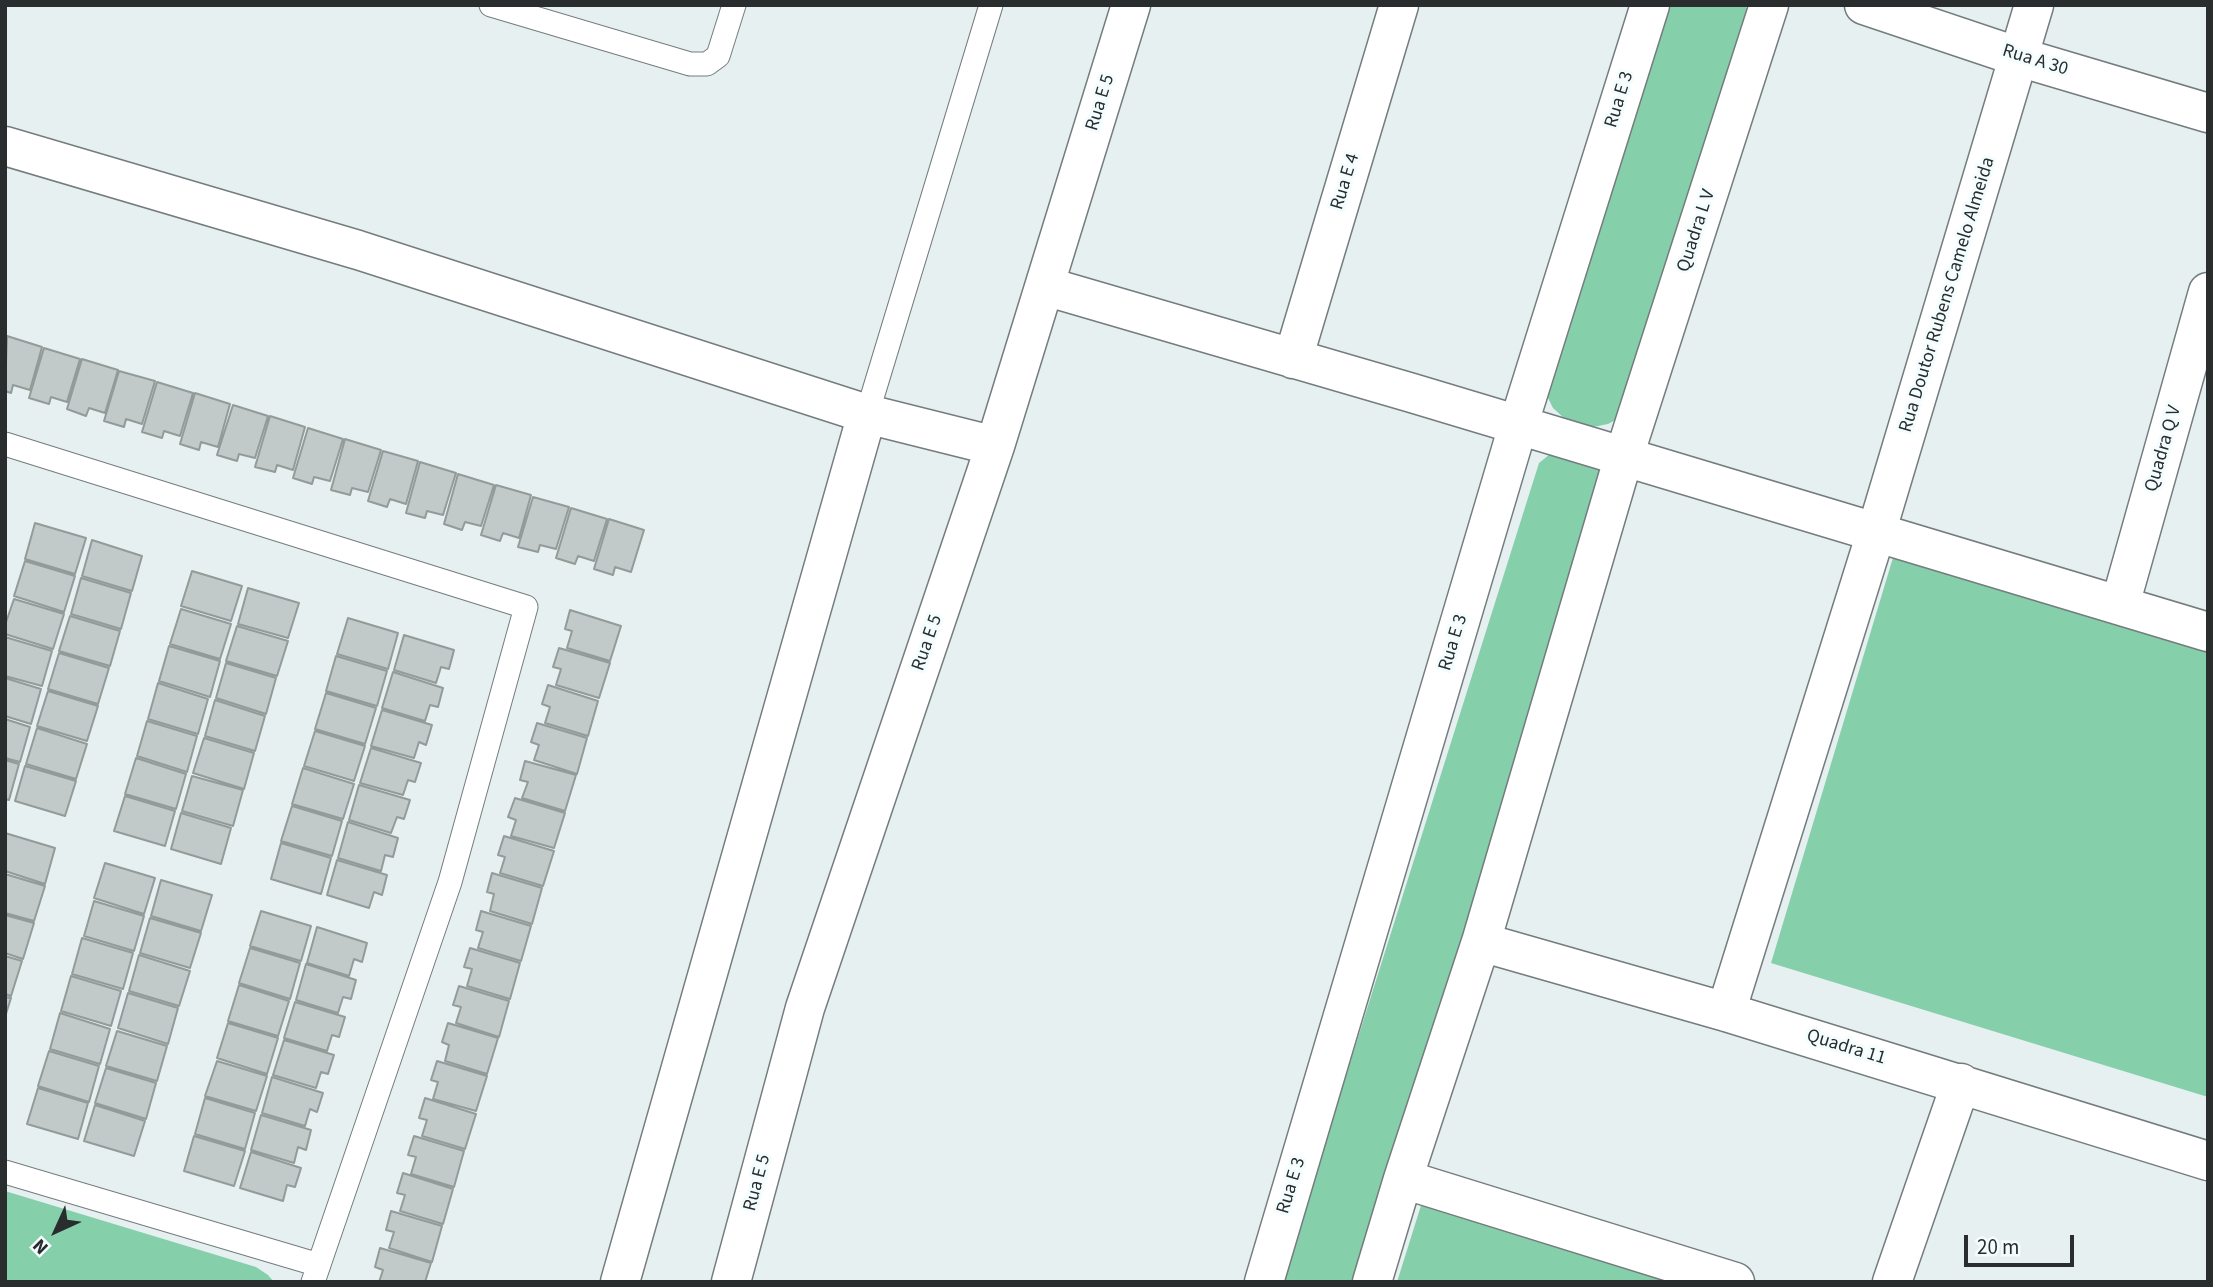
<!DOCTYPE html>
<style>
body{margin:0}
#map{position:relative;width:2213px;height:1287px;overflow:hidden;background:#e7f0f1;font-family:"Source Sans 3",sans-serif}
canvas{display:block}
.frame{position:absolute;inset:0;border:7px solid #292d2d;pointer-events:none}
.north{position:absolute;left:21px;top:1196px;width:70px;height:70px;-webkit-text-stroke:5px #f4fdfe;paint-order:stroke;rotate:225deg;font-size:19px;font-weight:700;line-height:28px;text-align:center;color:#292d2d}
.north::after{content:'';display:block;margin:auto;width:24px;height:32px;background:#292d2d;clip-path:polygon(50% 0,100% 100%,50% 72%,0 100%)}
.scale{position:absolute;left:1964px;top:1235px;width:110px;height:32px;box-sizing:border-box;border:4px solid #292d2d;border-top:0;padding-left:9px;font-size:21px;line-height:24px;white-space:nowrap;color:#292d2d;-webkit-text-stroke:5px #f4fdfe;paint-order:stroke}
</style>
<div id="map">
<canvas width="2213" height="1287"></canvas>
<div class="frame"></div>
<div class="north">N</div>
<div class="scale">20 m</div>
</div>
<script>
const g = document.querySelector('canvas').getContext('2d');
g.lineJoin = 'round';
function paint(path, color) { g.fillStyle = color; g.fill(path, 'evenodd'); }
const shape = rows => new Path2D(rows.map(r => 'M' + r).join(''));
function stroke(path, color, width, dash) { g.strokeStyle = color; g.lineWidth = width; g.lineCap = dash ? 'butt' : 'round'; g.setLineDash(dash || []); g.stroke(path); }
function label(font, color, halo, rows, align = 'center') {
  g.font = font + ' "Source Sans 3",sans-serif'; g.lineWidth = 6; g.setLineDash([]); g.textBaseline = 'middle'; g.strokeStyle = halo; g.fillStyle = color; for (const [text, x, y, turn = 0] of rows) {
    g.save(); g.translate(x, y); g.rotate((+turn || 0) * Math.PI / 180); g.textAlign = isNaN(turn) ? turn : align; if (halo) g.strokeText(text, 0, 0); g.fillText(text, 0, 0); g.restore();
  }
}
paint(shape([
 [1665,5,1745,5,1748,12,1621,417,1608,424,1593,427,1578,425,1565,419,1553,408,1546,394],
 [1550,454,1603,461,1365,1282,1281,1282,1539,463],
 [1898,541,2208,636,2208,1097,1771,963],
 [5,1191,256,1267,268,1275,274,1282,5,1282],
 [1423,1199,1702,1282,1397,1282]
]), '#85cfab');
const building = shape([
 [7,336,42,347,30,390,13,385,11,393,5,391,7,336],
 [44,348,80,359,67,402,51,397,49,404,29,398,44,348],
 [82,359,118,370,105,413,89,408,86,416,67,409,82,359],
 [119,371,155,381,142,424,126,419,124,427,104,421,119,371],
 [157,382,193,393,180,436,164,431,162,438,142,432,157,382],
 [195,393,230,404,218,447,201,442,199,450,180,444,195,393],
 [233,405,268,416,255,458,239,454,237,461,217,455,233,405],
 [270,416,305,427,293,470,277,465,275,472,255,467,270,416],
 [308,428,343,439,330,481,314,477,312,484,293,478,308,428],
 [345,439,381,450,368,492,352,488,350,495,331,490,345,439],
 [383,451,418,461,406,504,390,499,387,507,368,501,383,451],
 [420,462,456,473,443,515,427,511,425,518,406,513,420,462],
 [458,474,494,485,481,526,465,522,462,530,444,524,458,474],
 [496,485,531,495,519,538,503,533,500,541,481,535,496,485],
 [533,497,569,507,556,549,540,545,538,552,518,547,533,497],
 [571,508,607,519,594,561,578,556,575,564,556,558,571,508],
 [609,519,644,530,631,572,615,567,613,575,594,569,609,519],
 [35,523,86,538,75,574,25,559,35,523],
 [92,540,142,556,132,591,82,576,92,540],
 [25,561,75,576,64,612,14,596,25,561],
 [192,571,242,586,231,621,181,606,192,571],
 [81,578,131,593,121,629,71,614,81,578],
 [248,588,299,603,288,638,238,624,248,588],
 [14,599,64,614,53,649,5,634,5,625,14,599],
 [181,609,231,624,220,659,170,644,181,609],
 [570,610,621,626,610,661,567,648,572,631,565,629,570,610],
 [70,616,120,631,110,666,59,651,70,616],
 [348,618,398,633,388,669,337,654,348,618],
 [237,626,288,641,277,676,226,661,237,626],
 [404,635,454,650,449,669,441,667,436,683,394,670,404,635],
 [5,637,52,651,42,686,5,676,5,637],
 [169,646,220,661,210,697,159,681,169,646],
 [559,648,610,663,599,698,556,685,561,669,553,667,559,648],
 [59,653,109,668,98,704,48,689,59,653],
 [336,656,387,671,377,706,326,691,336,656],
 [226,663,276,678,266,714,216,698,226,663],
 [393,672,443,688,438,707,430,705,425,721,382,708,393,672],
 [5,678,41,689,31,724,5,716,5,678],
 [158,683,208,699,198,734,148,719,158,683],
 [548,685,598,701,588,736,545,723,550,707,542,704,548,685],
 [48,691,98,706,87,741,37,726,48,691],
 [326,693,376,708,365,744,315,729,326,693],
 [215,700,265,716,255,751,205,736,215,700],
 [382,710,432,725,426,745,419,742,414,758,371,746,382,710],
 [5,719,30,727,20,762,5,758,5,719],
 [147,721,197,736,187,772,137,756,147,721],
 [537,723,587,738,577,774,534,760,539,745,531,742,537,723],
 [37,728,87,744,76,779,26,764,37,728],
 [315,731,365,746,354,781,304,766,315,731],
 [204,738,254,753,244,789,193,773,204,738],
 [371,748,421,763,415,782,408,780,403,795,360,783,371,748],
 [136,758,186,774,176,809,125,794,136,758],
 [5,760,19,764,9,800,5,799,5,760],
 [525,761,576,775,565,811,522,798,528,782,520,780,525,761],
 [25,766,76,781,65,816,15,801,25,766],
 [303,768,354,784,343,819,292,804,303,768],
 [192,776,243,790,233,826,182,811,192,776],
 [359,785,410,800,404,819,397,817,391,833,349,820,359,785],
 [125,796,175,811,165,846,114,831,125,796],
 [515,798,565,813,554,848,511,836,516,820,508,817,515,798],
 [292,806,342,821,332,856,281,841,292,806],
 [181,813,231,828,221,864,171,849,181,813],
 [348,822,398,838,393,857,385,855,381,871,338,858,348,822],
 [5,833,55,848,45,884,5,871,5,833],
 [504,836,554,851,543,886,500,873,505,857,498,855,504,836],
 [281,843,331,858,321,894,271,879,281,843],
 [337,860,387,875,382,895,374,892,369,908,327,895,337,860],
 [105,863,155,878,144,914,94,898,105,863],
 [492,873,542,888,532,924,490,911,494,894,487,892,492,873],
 [5,874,45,886,34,921,5,913,5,874],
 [161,880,212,895,201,931,151,916,161,880],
 [94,901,144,916,134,951,84,936,94,901],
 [261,911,311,926,301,961,250,946,261,911],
 [481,911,531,926,521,961,478,948,483,932,476,930,481,911],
 [5,915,34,923,23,959,5,953,5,915],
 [150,918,201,933,190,968,140,953,150,918],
 [317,927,367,943,362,962,354,959,349,976,307,963,317,927],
 [82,938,133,953,123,989,72,974,82,938],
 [250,948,300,963,290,999,239,983,250,948],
 [470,948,520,963,510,999,467,986,472,969,464,967,470,948],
 [139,955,190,971,179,1006,129,991,139,955],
 [5,956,22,961,11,996,5,994,5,956],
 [306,964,356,980,351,999,343,997,338,1013,296,1000,306,964],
 [71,976,121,991,111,1026,61,1011,71,976],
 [239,985,289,1001,278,1036,228,1021,239,985],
 [459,986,509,1001,499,1037,456,1023,461,1007,453,1005,459,986],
 [128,993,178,1008,168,1044,118,1028,128,993],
 [5,997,11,998,5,1017,5,997],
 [295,1002,345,1017,339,1037,332,1035,327,1051,284,1038,295,1002],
 [60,1013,110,1029,100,1064,50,1049,60,1013],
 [228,1023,278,1038,267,1074,217,1058,228,1023],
 [448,1023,498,1038,487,1074,445,1061,449,1045,442,1042,448,1023],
 [117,1031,167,1046,157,1081,106,1066,117,1031],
 [284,1040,334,1055,328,1074,321,1072,316,1088,273,1075,284,1040],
 [49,1051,99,1066,89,1102,38,1086,49,1051],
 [217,1061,267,1076,256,1111,205,1096,217,1061],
 [437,1061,487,1076,476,1111,433,1099,438,1082,431,1080,437,1061],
 [106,1068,156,1083,146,1119,95,1103,106,1068],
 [272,1077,323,1093,317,1112,310,1109,305,1126,262,1113,272,1077],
 [38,1088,88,1103,78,1139,27,1124,38,1088],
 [205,1098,255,1113,245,1149,195,1134,205,1098],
 [425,1098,476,1114,465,1149,422,1136,427,1120,419,1118,425,1098],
 [95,1105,145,1121,134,1156,84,1141,95,1105],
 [261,1115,311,1130,306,1150,298,1147,294,1163,251,1150,261,1115],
 [194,1136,245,1151,234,1186,184,1171,194,1136],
 [414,1136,464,1151,454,1187,411,1174,416,1157,408,1155,414,1136],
 [251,1152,301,1168,295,1187,287,1185,283,1201,240,1188,251,1152],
 [403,1173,453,1189,443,1224,400,1211,405,1195,397,1193,403,1173],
 [391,1211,442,1226,432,1262,389,1248,394,1232,386,1230,391,1211],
 [380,1248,431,1263,425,1282,379,1282,383,1270,375,1267,380,1248]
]);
paint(building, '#c2cac9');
stroke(building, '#939b99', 2);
const service = shape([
 [491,5,690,64,707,64,718,56,734,5],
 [867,414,991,5],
 [5,444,526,607,450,882,313,1282],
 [5,1172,319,1265]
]);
const minor = shape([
 [1864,5,2019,57,2208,113],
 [5,146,358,250,867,414,995,446],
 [1045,286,1412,393,2208,632],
 [1293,359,1399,5],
 [2120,605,2208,292],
 [1481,942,1726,1012,2208,1161],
 [1726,1012,1876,533,2034,5],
 [1403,1179,1735,1282],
 [620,1282,867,414],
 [731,1282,805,1008,995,446,1131,5],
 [1264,1282,1518,426,1650,5],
 [1372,1282,1403,1179,1481,942,1624,456,1769,5],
 [1892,1282,1961,1083]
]);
stroke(service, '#747c7d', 25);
stroke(minor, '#747c7d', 41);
stroke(service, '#fff', 23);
stroke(minor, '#fff', 38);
label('19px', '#292d2d', '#f4fdfe', [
 ["Rua A 30",2035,61,17],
 ["Rua E 3",1620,100,-73],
 ["Rua E 5",1101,103,-73],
 ["Rua E 4",1346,182,-73],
 ["Quadra L V",1697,231,-72],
 ["Rua Doutor Rubens Camelo Almeida",1948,295,-73],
 ["Quadra Q V",2164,449,-74],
 ["Rua E 5",928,643,-71],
 ["Rua E 3",1454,643,-73],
 ["Quadra 11",1846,1048,17],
 ["Rua E 5",758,1183,-75],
 ["Rua E 3",1292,1186,-73]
]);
</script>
